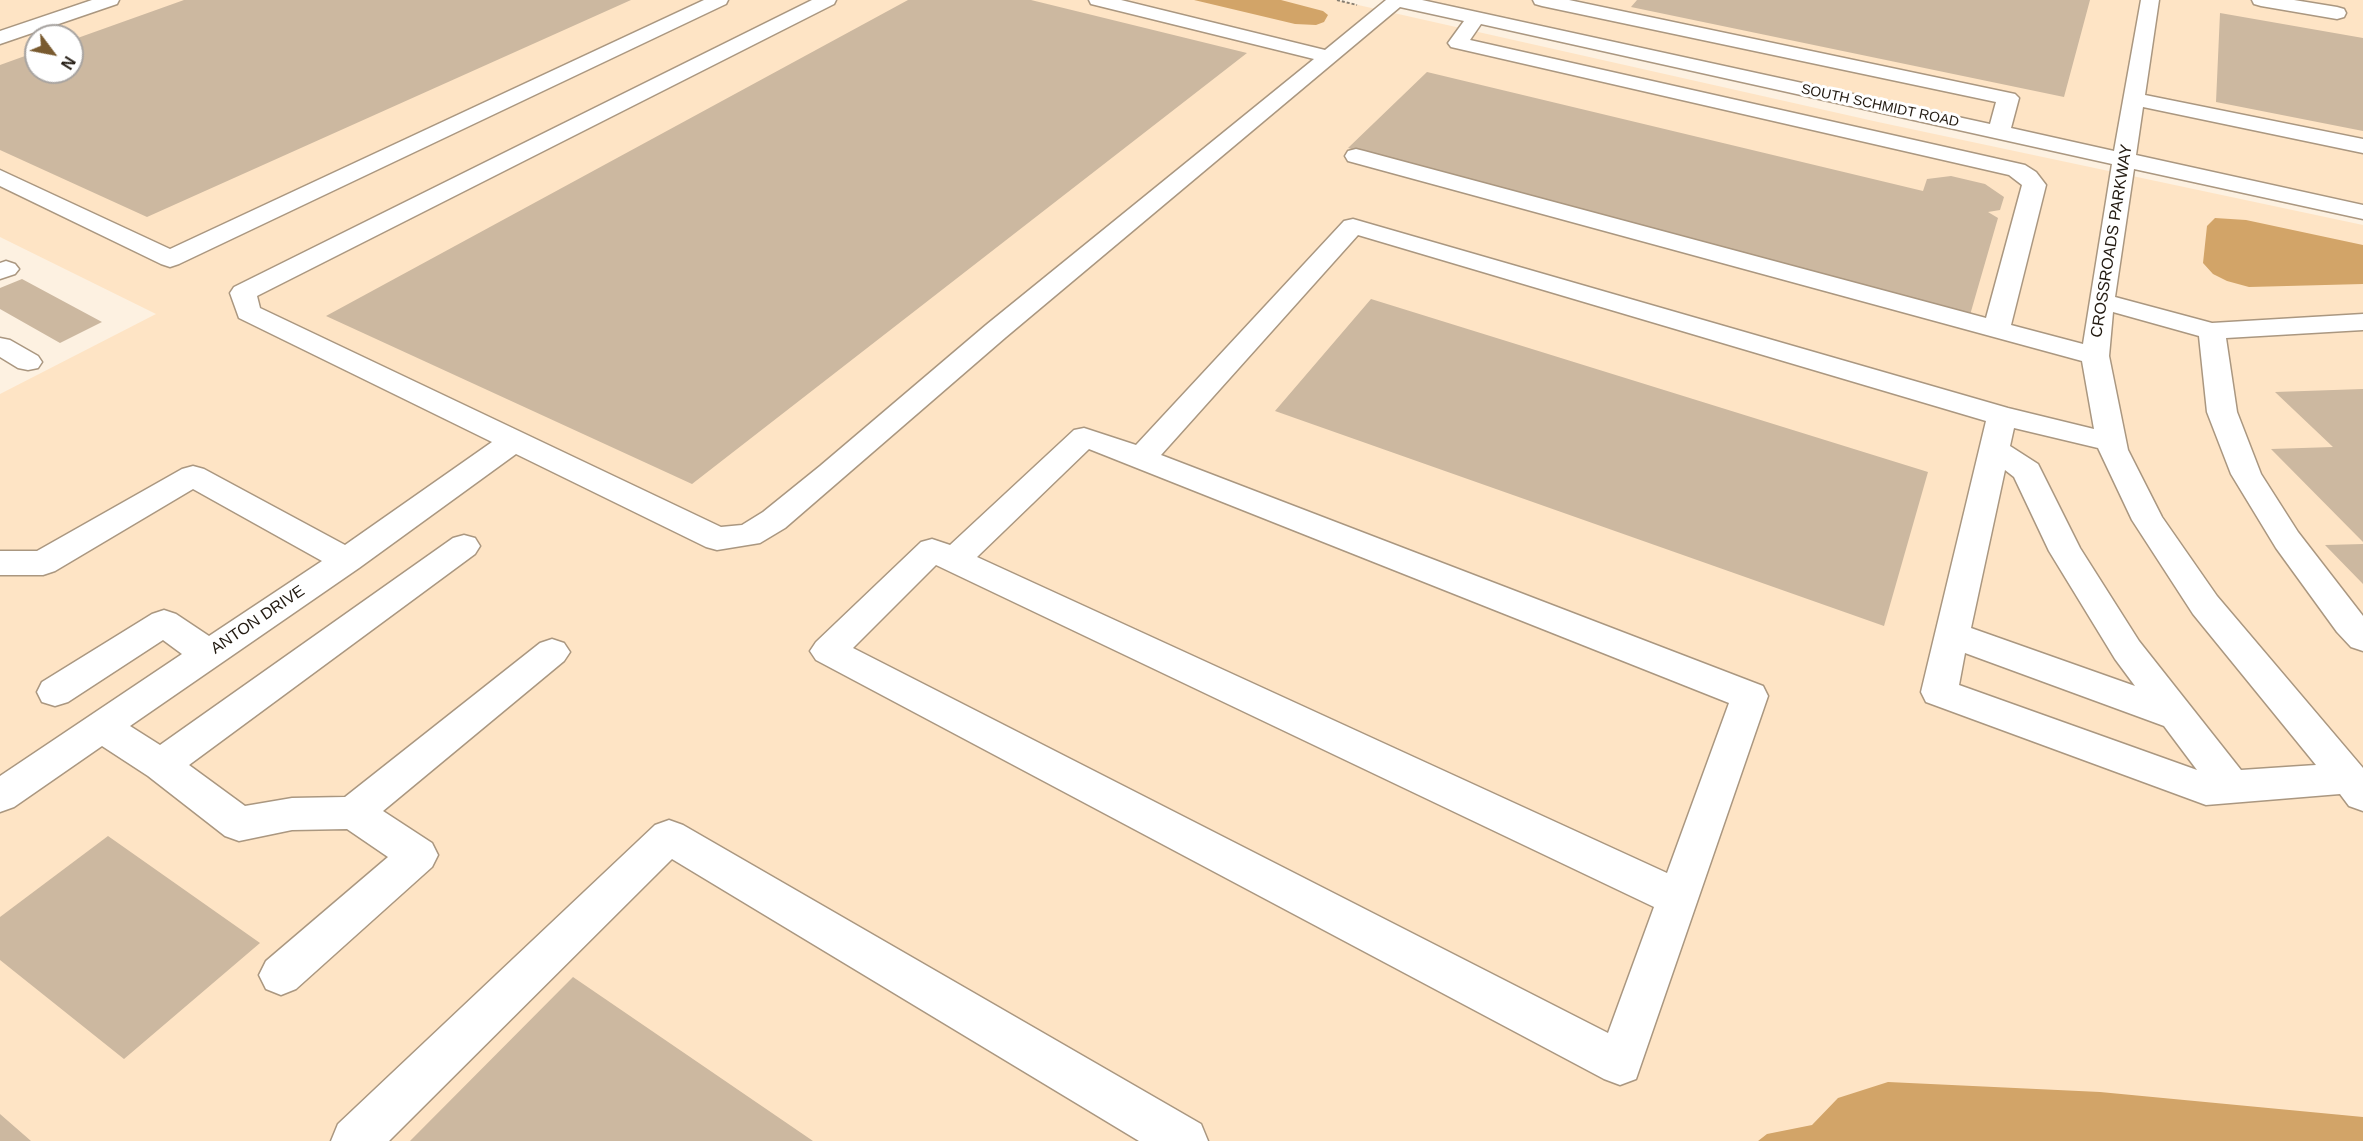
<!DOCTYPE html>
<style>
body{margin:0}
#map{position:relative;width:2363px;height:1141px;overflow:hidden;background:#fdf1e1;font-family:Arial,sans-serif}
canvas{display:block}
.north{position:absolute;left:24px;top:24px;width:60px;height:60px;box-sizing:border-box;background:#fff;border:2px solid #a7a3a0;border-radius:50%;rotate:122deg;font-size:16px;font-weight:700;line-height:24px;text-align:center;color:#221a11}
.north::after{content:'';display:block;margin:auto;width:21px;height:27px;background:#795a2f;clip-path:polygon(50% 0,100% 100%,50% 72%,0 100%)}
</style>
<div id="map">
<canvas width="2363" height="1141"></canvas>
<div class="north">N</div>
</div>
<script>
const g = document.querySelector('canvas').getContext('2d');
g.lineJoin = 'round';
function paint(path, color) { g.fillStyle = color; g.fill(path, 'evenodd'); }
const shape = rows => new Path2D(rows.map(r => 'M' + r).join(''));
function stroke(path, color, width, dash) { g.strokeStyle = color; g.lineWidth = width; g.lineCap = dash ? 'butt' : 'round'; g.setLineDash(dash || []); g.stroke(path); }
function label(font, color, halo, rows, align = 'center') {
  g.font = font + ' Arial,sans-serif'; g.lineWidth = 6; g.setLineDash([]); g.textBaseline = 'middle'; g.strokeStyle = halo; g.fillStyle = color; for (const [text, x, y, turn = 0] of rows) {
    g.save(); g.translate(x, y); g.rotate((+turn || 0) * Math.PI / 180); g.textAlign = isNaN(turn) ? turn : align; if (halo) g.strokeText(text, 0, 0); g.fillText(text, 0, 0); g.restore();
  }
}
paint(shape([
 [0,0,1336,0,1878,122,2363,225,2363,1141,0,1141,0,394,156,314,0,237],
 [36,36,72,36,72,72,36,72],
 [1421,0,2363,0,2363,206,2149,158]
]), '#fee4c5');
paint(shape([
 [1194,0,1281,0,1323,11,1328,15,1324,22,1316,25,1295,24],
 [2215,218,2246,220,2363,245,2363,284,2249,287,2227,281,2213,274,2203,263,2207,226],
 [1888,1082,2100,1092,2363,1117,2363,1141,1758,1141,1767,1134,1812,1125,1838,1098]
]), '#d2a468');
paint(shape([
 [184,0,631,0,147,217,0,150,0,65,36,52,36,72,72,72,72,40],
 [908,0,1031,0,1247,53,692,484,326,316],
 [1637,0,2090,0,2064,97,1631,7],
 [2220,13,2363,38,2363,131,2216,102],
 [1427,72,1923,191,1927,179,1951,176,1985,184,2004,197,2000,210,1988,212,1998,218,1970,315,1348,148],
 [22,279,102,322,60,343,0,309,0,288],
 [1371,299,1928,472,1884,626,1275,411],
 [2363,389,2363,542,2271,449,2333,447,2275,392],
 [2363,544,2363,584,2325,545],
 [108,836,260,943,124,1059,0,960,0,917],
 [573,977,813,1141,410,1141],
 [0,1114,31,1141,0,1141]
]), '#ccb8a0');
const minor = shape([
 [92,0,119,0,117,4,0,44,0,31,92,0],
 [704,0,728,0,726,4,179,264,170,267,161,264,0,186,0,170,170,249,704,0],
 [812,0,836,0,834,4,257,296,260,308,721,527,742,525,763,512,820,466,986,325,1314,59,1091,4,1089,0,1121,0,1325,50,1386,0,1422,0,1990,124,1996,102,1542,6,1535,4,1533,0,1569,0,2015,94,2019,98,2011,128,2114,151,2141,0,2159,0,2145,95,2363,139,2363,153,2143,107,2136,155,2363,205,2363,219,2134,169,2115,297,2212,323,2363,314,2363,330,2226,338,2237,412,2261,474,2298,532,2363,616,2363,651,2351,647,2337,632,2276,548,2231,474,2207,412,2199,336,2113,312,2109,356,2128,450,2162,517,2217,596,2363,768,2363,811,2349,806,2340,794,2206,805,1926,702,1921,692,1986,421,1358,235,1161,455,1763,686,1768,696,1636,1079,1620,1085,1604,1079,816,660,810,651,816,642,921,542,932,539,950,545,1074,430,1084,428,1136,445,1344,221,1353,219,2008,408,2094,429,2082,361,1348,161,1345,156,1348,151,1356,149,1364,151,1986,318,2022,185,2009,175,1451,47,1448,43,1464,21,1400,7,1006,337,785,528,760,543,717,550,706,547,516,454,359,568,130,726,160,745,453,538,464,535,475,538,480,546,475,554,189,765,245,806,292,798,345,797,540,643,552,639,564,643,570,652,564,661,383,811,432,843,438,855,432,867,296,989,281,995,266,989,259,975,266,961,388,857,347,829,292,830,239,841,225,836,148,776,102,746,14,807,0,812,0,776,182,654,163,640,68,702,55,706,42,702,37,692,42,682,152,614,164,610,176,614,209,636,322,561,193,489,55,571,43,575,0,575,0,551,37,551,182,469,193,466,204,469,345,545,492,442,239,318,230,293,234,287,812,0],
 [1481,24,2112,164,2083,344,2011,325,2046,185,2036,172,2025,165,1470,40,1481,24],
 [2014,428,2098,448,2132,520,2193,614,2316,765,2241,770,2139,641,2080,548,2038,464,2010,446,2014,428],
 [1089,449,1729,703,1667,873,977,557,1089,449],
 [2005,470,2014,477,2049,551,2115,659,2135,686,1971,628,2005,470],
 [936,565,1654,907,1608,1033,853,648,936,565],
 [1965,653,2164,726,2197,770,1959,685,1965,653],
 [2252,0,2294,0,2337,7,2344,9,2346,13,2344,17,2337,19,2261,6,2254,4,2252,0],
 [6,261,15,264,19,269,15,274,0,279,0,263,6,261],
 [0,338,10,340,38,356,42,362,38,368,28,370,18,368,0,357,0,338],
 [669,820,683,825,1201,1124,1208,1141,1139,1141,672,859,389,1141,331,1141,338,1124,655,825,669,820]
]);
stroke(minor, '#aa9780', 3);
stroke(shape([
 [1337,0,1357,5]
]), '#867d70', 2, [3, 2]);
paint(minor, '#fff');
label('14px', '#221a11', '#fff', [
 ["SOUTH SCHMIDT ROAD",1880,106,12]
]);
label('16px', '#221a11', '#fff', [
 ["CROSSROADS PARKWAY",2112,241,-81],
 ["ANTON DRIVE",258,620,-34]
]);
</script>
